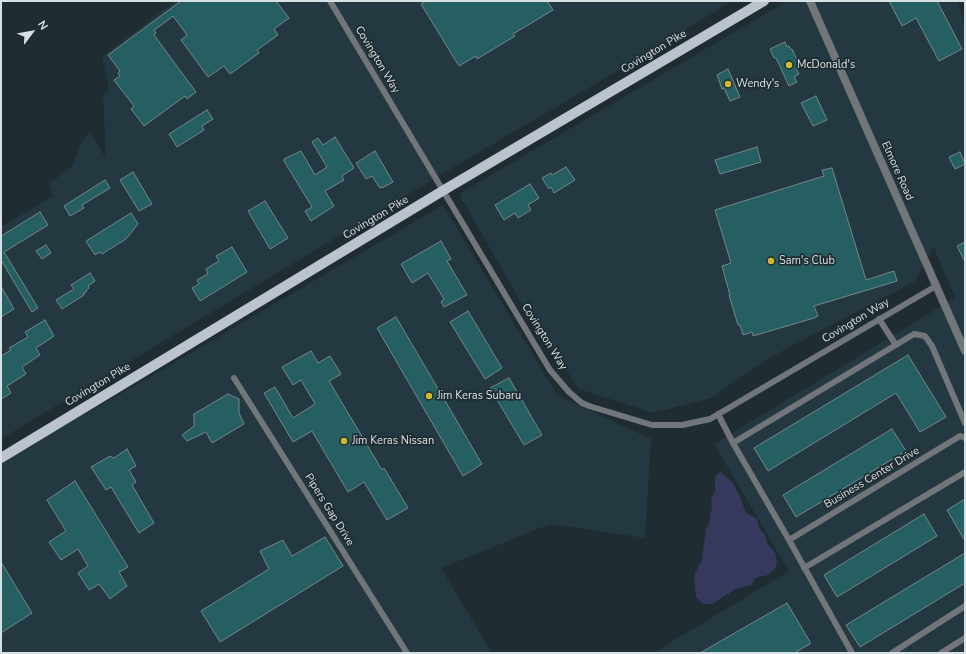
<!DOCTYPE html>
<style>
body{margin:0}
#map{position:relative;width:966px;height:654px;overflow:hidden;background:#1f2c32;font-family:"Nunito Sans",sans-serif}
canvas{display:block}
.frame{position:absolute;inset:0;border:2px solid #d7e0e3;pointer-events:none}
.north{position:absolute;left:12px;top:12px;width:40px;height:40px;-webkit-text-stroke:3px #1f2c32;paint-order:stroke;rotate:58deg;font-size:11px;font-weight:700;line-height:16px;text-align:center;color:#d7e0e3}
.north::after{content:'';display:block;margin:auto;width:14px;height:18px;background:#d7e0e3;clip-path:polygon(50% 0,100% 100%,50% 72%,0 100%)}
</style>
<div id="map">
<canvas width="966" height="654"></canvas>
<div class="frame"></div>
<div class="north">N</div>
</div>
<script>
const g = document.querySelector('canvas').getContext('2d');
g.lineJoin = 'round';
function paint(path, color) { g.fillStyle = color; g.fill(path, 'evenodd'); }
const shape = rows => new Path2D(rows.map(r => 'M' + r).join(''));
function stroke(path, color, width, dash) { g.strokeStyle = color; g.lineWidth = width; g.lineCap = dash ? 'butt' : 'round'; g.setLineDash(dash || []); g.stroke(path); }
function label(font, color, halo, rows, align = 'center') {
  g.font = font + ' "Nunito Sans",sans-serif'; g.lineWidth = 3.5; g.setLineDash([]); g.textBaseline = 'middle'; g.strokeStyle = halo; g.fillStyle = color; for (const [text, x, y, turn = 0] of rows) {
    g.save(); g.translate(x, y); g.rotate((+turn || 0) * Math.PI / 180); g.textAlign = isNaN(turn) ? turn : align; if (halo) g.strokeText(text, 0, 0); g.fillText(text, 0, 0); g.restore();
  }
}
paint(shape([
 [175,1,732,1,633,62,442,174,1,439,1,227,53,196,49,184,73,165,82,140,91,133,106,159,103,96,109,89,102,57],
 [787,1,958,1,965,28,965,653,653,653,789,571,714,444,955,298,934,248,914,282,767,359,711,398,653,413,579,389,527,313,459,194],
 [443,205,557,395,651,439,645,538,550,524,441,568,492,653,1,653,1,461,136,385]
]), '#243841');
paint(shape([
 [720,472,722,473,733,483,741,499,746,513,753,516,757,519,759,528,765,535,767,543,775,552,777,563,775,568,768,575,756,578,751,585,736,589,712,604,703,604,696,597,694,575,702,560,706,528,709,524,710,514,712,508,711,499,715,491,715,476]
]), '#36395b');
const building = shape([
 [181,1,276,1,289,18,274,29,278,35,257,50,259,53,230,74,224,66,208,77,181,40,187,35,173,16,164,23,154,30,156,33,154,35,196,92,187,99,185,96,144,126,131,109,134,106,114,80,120,76,118,73,120,71,108,55,181,1],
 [426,1,547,1,553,10,513,34,515,36,477,59,476,56,459,66,421,4,426,1],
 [889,1,937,1,962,49,939,61,916,18,902,26,889,1],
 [785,42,787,47,789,46,791,50,792,49,800,66,796,68,799,74,794,77,797,82,789,86,776,58,774,58,770,49,785,42],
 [728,69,740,97,730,101,724,88,722,89,717,75,728,69],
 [816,96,827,120,813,126,801,103,816,96],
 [207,110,213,119,202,126,204,130,177,147,169,134,207,110],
 [335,137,354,168,342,176,344,180,325,191,334,206,311,221,305,211,312,207,284,161,284,159,301,151,315,175,327,167,312,142,318,138,323,145,335,137],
 [757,147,761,162,720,174,715,160,757,147],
 [375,151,393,182,382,188,382,187,380,188,372,176,366,179,356,163,375,151],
 [960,152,965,164,955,169,949,157,960,152],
 [566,167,575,180,554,193,551,187,549,189,542,178,551,173,552,175,566,167],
 [832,168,866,280,894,271,897,281,814,306,818,316,814,318,753,336,752,332,743,335,740,325,738,325,729,295,730,295,722,266,731,263,715,210,824,176,822,170,832,168],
 [133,172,152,204,139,211,120,180,133,172],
 [105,180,110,188,82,205,84,208,70,216,64,206,105,180],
 [530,184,539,198,528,205,531,210,518,218,515,213,504,220,495,205,530,184],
 [265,201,288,238,270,249,248,211,265,201],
 [40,212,48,225,4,252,38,308,32,312,1,260,1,236,40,212],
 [131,213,138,224,126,239,102,254,100,252,95,255,86,241,131,213],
 [441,241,451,259,447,261,467,295,444,307,441,302,444,299,428,273,412,283,401,264,441,241],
 [965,242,965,262,957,246,965,242],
 [46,245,51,253,42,259,36,251,46,245],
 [232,247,247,272,200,301,192,288,199,284,197,280,208,274,206,269,219,261,216,256,232,247],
 [90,273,95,281,88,286,89,288,86,291,86,292,83,294,84,295,62,309,56,300,74,289,71,285,90,273],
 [1,286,14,309,1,317,1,286],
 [468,311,502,368,485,379,450,322,468,311],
 [396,317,482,464,463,476,377,328,396,317],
 [45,320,54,336,36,348,40,355,22,367,26,374,7,386,11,393,1,399,1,356,11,350,9,348,28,337,25,332,45,320],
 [311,351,318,363,330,356,341,374,329,381,382,470,384,468,408,508,387,520,364,482,348,492,312,431,293,442,264,393,275,387,293,418,315,404,301,380,293,385,282,367,311,351],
 [908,355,946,417,920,432,896,393,768,471,754,448,908,355],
 [509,378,542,435,524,445,490,388,509,378],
 [228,394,239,399,239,413,244,424,212,443,206,432,187,441,182,435,194,426,194,414,228,394],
 [892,429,906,451,796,517,783,495,892,429],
 [127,449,136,466,129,470,136,482,132,485,154,523,139,533,111,487,106,490,91,467,110,456,114,458,127,449],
 [75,481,128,567,119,572,127,586,110,599,99,584,89,590,78,573,88,566,78,549,61,560,49,542,66,531,47,500,75,481],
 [965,499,965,541,947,510,965,499],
 [924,514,937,536,837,597,824,575,924,514],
 [325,537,343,566,220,642,201,611,269,569,260,551,283,540,292,556,325,537],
 [965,553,965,583,860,647,846,625,965,553],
 [1,562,32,613,1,633,1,562],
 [787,603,810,642,810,644,794,653,700,653,787,603]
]);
paint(building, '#265f62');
stroke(building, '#758788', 1);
stroke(shape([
 [330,1,550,370,569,392,582,403,589,406,652,425,682,425,710,419,936,286],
 [879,319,896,345],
 [234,378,407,653],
 [718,414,733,443,789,540,852,653],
 [733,443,914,334,925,336,932,346,965,423],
 [789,540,960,436,965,438],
 [804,568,965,472],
 [892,653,965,606],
 [941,653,965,638]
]), '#72767b', 6);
stroke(shape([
 [810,1,965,351]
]), '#72767b', 8);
stroke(shape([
 [1,458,444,190,764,1]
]), '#bac3ce', 10);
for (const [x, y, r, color] of [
 [789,65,4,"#d4b635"],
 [728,84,4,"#d4b635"],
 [771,261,4,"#d4b635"],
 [429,396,4,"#d4b635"],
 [344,441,4,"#d4b635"]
]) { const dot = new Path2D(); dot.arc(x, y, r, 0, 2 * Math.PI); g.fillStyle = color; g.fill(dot); stroke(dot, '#1f2c32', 1.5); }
label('11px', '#d7e0e3', '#1f2c32', [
 ["Covington Pike",654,52,-31],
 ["Covington Way",377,60,59],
 ["Elmore Road",897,171,66],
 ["Covington Pike",376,218,-31],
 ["Covington Way",856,321,-31],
 ["Covington Way",544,337,58],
 ["Covington Pike",98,385,-31],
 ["Business Center Drive",872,478,-31],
 ["Pipers Gap Drive",329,510,58]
]);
label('11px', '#d7e0e3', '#1f2c32', [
 ["McDonald's",797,65],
 ["Wendy's",736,84],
 ["Sam's Club",779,261],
 ["Jim Keras Subaru",437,396],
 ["Jim Keras Nissan",352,441]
], 'left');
</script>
